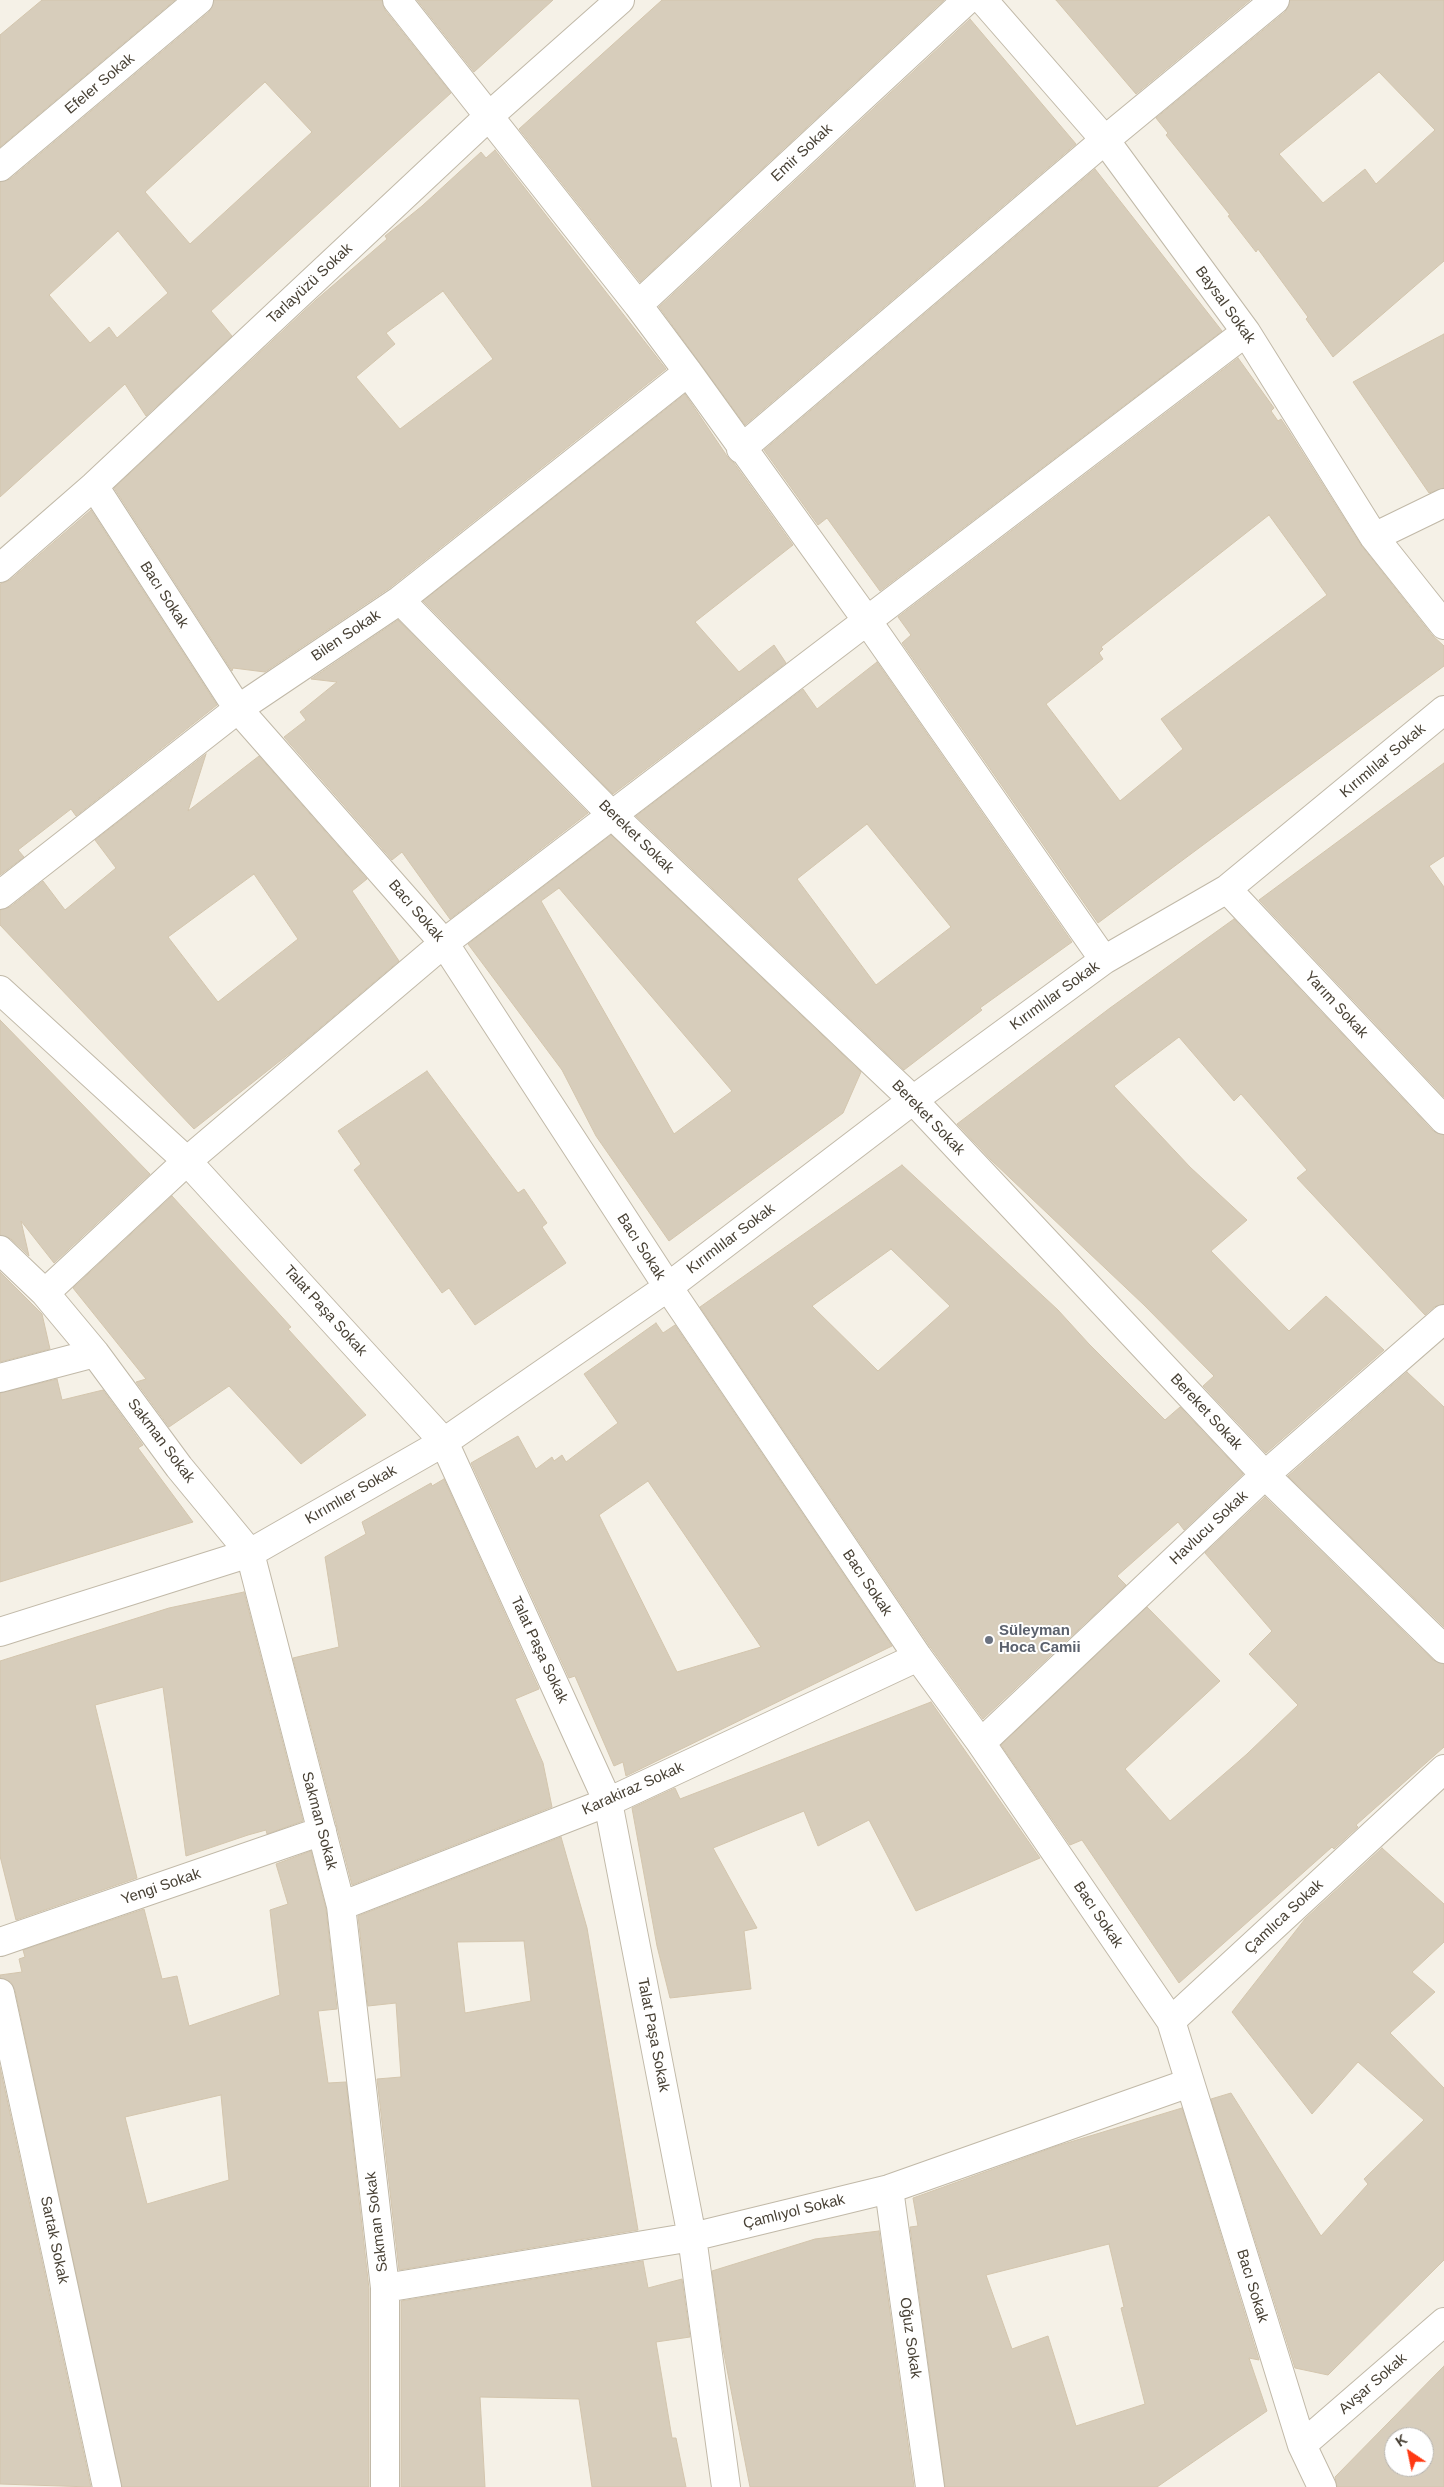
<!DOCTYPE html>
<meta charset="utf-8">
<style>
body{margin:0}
#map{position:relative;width:1444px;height:2487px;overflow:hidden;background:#f5f1e7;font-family:Helvetica,sans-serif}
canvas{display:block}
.north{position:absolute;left:1384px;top:2427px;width:50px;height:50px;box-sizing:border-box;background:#fff;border:1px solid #b6b3ae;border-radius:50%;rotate:326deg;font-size:14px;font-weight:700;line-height:20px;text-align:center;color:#484135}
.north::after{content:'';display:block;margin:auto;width:18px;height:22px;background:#ff3913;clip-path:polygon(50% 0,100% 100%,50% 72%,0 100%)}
</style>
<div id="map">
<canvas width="1444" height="2487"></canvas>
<div class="north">K</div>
</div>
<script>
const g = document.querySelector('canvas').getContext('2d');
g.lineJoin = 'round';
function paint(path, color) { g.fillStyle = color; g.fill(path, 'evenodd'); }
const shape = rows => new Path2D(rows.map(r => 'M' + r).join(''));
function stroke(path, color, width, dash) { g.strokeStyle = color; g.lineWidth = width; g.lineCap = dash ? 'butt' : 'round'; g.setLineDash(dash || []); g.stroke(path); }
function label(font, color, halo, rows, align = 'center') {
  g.font = font + ' Helvetica,sans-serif'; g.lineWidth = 4; g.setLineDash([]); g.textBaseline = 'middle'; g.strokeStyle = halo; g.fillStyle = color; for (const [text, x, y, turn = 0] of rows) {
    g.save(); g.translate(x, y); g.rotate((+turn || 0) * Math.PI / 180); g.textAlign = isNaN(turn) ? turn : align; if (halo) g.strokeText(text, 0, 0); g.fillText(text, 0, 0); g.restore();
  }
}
const building = shape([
 [42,0,175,0,0,147,0,35,42,0],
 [214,0,382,0,385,10,451,93,211,311,232,336,146,416,125,384,0,497,0,182,10,179,209,12,214,0],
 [265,82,312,132,190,244,145,192,265,82],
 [118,231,168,293,117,338,109,327,90,343,49,295,118,231],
 [417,0,553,0,474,72,417,0],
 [662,0,944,0,640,282,519,129,662,0],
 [1056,0,1250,0,1136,94,1056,0],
 [1290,0,1444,0,1444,261,1333,357,1306,319,1308,317,1258,249,1256,252,1228,216,1230,215,1166,135,1168,133,1156,118,1285,12,1290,0],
 [1379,72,1435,130,1376,184,1365,169,1323,203,1279,154,1379,72],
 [970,19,1076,144,745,425,659,307,970,19],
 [495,150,666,369,391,587,265,672,233,668,232,671,114,488,316,300,387,239,385,236,422,206,481,152,486,158,495,150],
 [443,291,493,359,400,429,356,377,395,344,386,333,443,291],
 [1095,169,1222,331,880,591,827,518,818,525,764,450,1095,169],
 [1444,334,1444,488,1429,493,1353,382,1444,334],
 [1238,358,1274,408,1271,411,1278,421,1281,419,1287,428,1361,545,1432,635,1444,646,1444,666,1098,923,902,643,911,635,898,617,1238,358],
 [1269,515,1327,595,1161,719,1183,749,1120,801,1046,704,1103,659,1099,653,1103,649,1101,647,1269,515],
 [685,394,729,459,734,463,793,545,695,622,739,672,774,645,786,663,613,794,423,601,685,394],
 [91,510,217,705,76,816,71,809,18,850,24,857,0,875,0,584,10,580,91,510],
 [398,620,588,813,450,919,402,852,392,860,284,737,306,720,300,712,337,682,311,679,398,620],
 [877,662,1072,942,980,1008,982,1010,904,1070,636,816,803,689,817,709,877,662],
 [867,824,951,927,876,985,797,879,867,824],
 [206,754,188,811,259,756,367,879,352,891,399,961,295,1049,194,1129,0,925,0,910,10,907,43,881,65,910,116,868,95,840,206,754],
 [254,874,298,939,218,1002,168,937,254,874],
 [1444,763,1444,856,1429,866,1444,887,1444,1097,1259,900,1444,763],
 [611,835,861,1072,843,1113,669,1241,596,1136,562,1070,468,944,611,835],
 [559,888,732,1091,674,1134,541,901,559,888],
 [1234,919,1433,1131,1444,1135,1444,1304,1434,1307,1425,1315,1297,1178,1307,1170,1241,1094,1234,1101,1179,1037,1114,1086,1190,1167,1247,1220,1211,1251,1289,1331,1326,1296,1384,1350,1266,1453,1203,1386,1214,1376,1144,1305,991,1160,957,1124,1110,1008,1234,919],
 [0,1020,150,1174,54,1263,21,1221,29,1256,11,1239,0,1235,0,1020],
 [427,1071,518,1193,524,1189,547,1223,542,1227,566,1263,475,1325,449,1288,442,1293,354,1170,361,1164,338,1131,427,1071],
 [902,1165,1058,1310,1089,1344,1165,1420,1180,1407,1243,1474,1184,1530,1178,1522,1117,1576,1126,1585,983,1719,931,1648,700,1307,902,1165],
 [891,1249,950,1306,878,1371,812,1306,891,1249],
 [172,1196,291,1327,288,1329,366,1415,301,1464,229,1386,169,1427,136,1382,146,1379,73,1288,172,1196],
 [0,1272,42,1314,50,1349,0,1362,0,1272],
 [656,1323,663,1333,675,1325,892,1646,626,1776,623,1762,614,1766,575,1676,569,1678,471,1463,518,1436,536,1469,552,1457,554,1461,562,1455,566,1462,618,1423,584,1374,656,1323],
 [648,1481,678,1525,761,1647,677,1672,599,1515,648,1481],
 [1407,1372,1444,1407,1444,1627,1288,1476,1407,1372],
 [57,1379,62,1400,103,1390,143,1445,138,1448,193,1522,0,1582,0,1393,57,1379],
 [444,1479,539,1689,515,1699,543,1763,552,1807,352,1885,293,1658,339,1647,325,1557,366,1534,362,1522,431,1483,432,1486,444,1479],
 [1265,1497,1433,1660,1444,1664,1444,1747,1356,1825,1358,1827,1334,1849,1332,1847,1179,1983,1082,1840,1070,1845,1001,1745,1147,1607,1220,1681,1125,1769,1170,1821,1247,1754,1298,1705,1249,1654,1272,1631,1205,1553,1265,1497],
 [244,1592,303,1821,267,1834,266,1830,248,1835,186,1856,163,1687,95,1705,137,1878,16,1920,0,1856,0,1661,169,1608,244,1592],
 [931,1702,1040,1858,916,1911,869,1820,818,1846,804,1811,713,1848,757,1928,744,1931,751,1989,670,1998,657,1946,632,1808,675,1788,680,1799,931,1702],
 [561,1837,587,1928,638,2230,399,2270,377,2079,401,2077,396,2003,368,2006,358,1916,561,1837],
 [524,1941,531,2001,465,2013,457,1942,524,1941],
 [1382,1848,1444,1904,1444,1942,1412,1972,1435,1992,1390,2033,1444,2088,1444,2260,1328,2375,1295,2368,1211,2099,1231,2093,1321,2236,1368,2184,1364,2179,1424,2120,1358,2062,1312,2114,1232,2012,1305,1919,1382,1848],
 [311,1851,326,1909,337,2009,318,2011,328,2083,346,2082,369,2289,369,2487,122,2487,15,1990,11,1982,0,1978,0,1975,22,1972,19,1959,25,1957,23,1950,144,1909,162,1979,177,1976,189,2026,280,1995,270,1910,288,1904,276,1864,311,1851],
 [221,2095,229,2180,147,2204,125,2117,221,2095],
 [0,2067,91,2487,0,2484,0,2067],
 [1182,2108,1259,2360,1249,2358,1267,2411,1157,2487,945,2487,910,2227,918,2226,913,2198,1057,2146,1182,2108],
 [1109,2244,1124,2307,1121,2308,1145,2404,1076,2426,1048,2336,1012,2349,986,2275,1109,2244],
 [879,2231,914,2487,750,2487,723,2349,712,2271,815,2239,879,2231],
 [643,2261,648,2288,682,2279,690,2337,656,2342,672,2438,676,2438,686,2487,592,2487,579,2399,480,2397,485,2487,401,2487,401,2301,643,2261],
 [1444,2366,1444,2487,1337,2487,1335,2477,1444,2366],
 [1394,2437,1424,2437,1424,2467,1394,2467,1394,2437]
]);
paint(building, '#d7cdbb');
stroke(building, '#d3c5ad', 1);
const minor = shape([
 [397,0,638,305,688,372,868,622,1104,960],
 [983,0,1105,140,1246,332,1374,537,1444,625],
 [0,167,199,0],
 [638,305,967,0],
 [741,449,1105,140,1275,0],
 [94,486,238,709,444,943,668,1287,918,1657,981,1743,1171,2021],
 [1374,537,1444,503],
 [0,568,94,486,488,117,620,0],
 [400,600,612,815,913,1100,1265,1475,1444,1649],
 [1227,889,1444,1120],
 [0,895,238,709,400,600,688,372],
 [0,990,187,1161,444,1442,608,1802,692,2237,726,2487],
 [0,1250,45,1293,95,1353,179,1467,250,1553,341,1906,385,2288,385,2487],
 [45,1293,187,1161,444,943,1246,332],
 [0,1378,95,1353],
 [0,1632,250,1553,444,1442,668,1287,913,1100,1104,960,1227,889,1444,710],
 [981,1743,1265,1475,1444,1319],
 [341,1906,608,1802,918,1657],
 [0,1942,322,1831],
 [0,1993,107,2487],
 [889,2189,930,2487],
 [385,2288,692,2237,889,2189,1189,2083],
 [1302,2445,1444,2322],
 [1322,2487,1302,2445,1171,2021,1444,1769]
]);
stroke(minor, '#c1b9a8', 30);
stroke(minor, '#fff', 28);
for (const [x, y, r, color] of [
 [989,1640,5,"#6b7280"]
]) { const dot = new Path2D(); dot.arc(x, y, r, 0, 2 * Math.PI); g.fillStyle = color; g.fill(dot); stroke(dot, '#fff', 2); }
label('15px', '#484135', '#fff', [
 ["Efeler Sokak",100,84,-40],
 ["Emir Sokak",802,153,-43],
 ["Tarlayüzü Sokak",310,284,-43],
 ["Baysal Sokak",1225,305,54],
 ["Bacı Sokak",164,595,57],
 ["Bilen Sokak",346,636,-34],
 ["Kırımlılar Sokak",1383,761,-40],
 ["Bereket Sokak",636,837,44],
 ["Bacı Sokak",416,911,49],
 ["Kırımlılar Sokak",1055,996,-36],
 ["Yarım Sokak",1336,1005,47],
 ["Bereket Sokak",928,1118,46],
 ["Kırımlılar Sokak",731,1239,-37],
 ["Bacı Sokak",641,1247,57],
 ["Talat Paşa Sokak",325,1311,48],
 ["Bereket Sokak",1206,1412,47],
 ["Sakman Sokak",161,1441,53],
 ["Kırımlıer Sokak",351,1495,-30],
 ["Havlucu Sokak",1209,1528,-43],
 ["Bacı Sokak",867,1583,56],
 ["Talat Paşa Sokak",539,1650,65],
 ["Karakiraz Sokak",633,1789,-24],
 ["Sakman Sokak",319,1821,75],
 ["Yengi Sokak",161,1887,-19],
 ["Bacı Sokak",1098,1915,56],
 ["Çamlıca Sokak",1284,1917,-43],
 ["Talat Paşa Sokak",653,2035,79],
 ["Çamlıyol Sokak",794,2212,-14],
 ["Sakman Sokak",377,2222,-97],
 ["Sartak Sokak",54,2240,78],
 ["Bacı Sokak",1252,2286,73],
 ["Oğuz Sokak",910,2338,82],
 ["Avşar Sokak",1373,2384,-41]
]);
label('bold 15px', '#5b616d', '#fff', [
 ["Süleyman",999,1631],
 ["Hoca Camii",999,1648]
], 'left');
</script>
